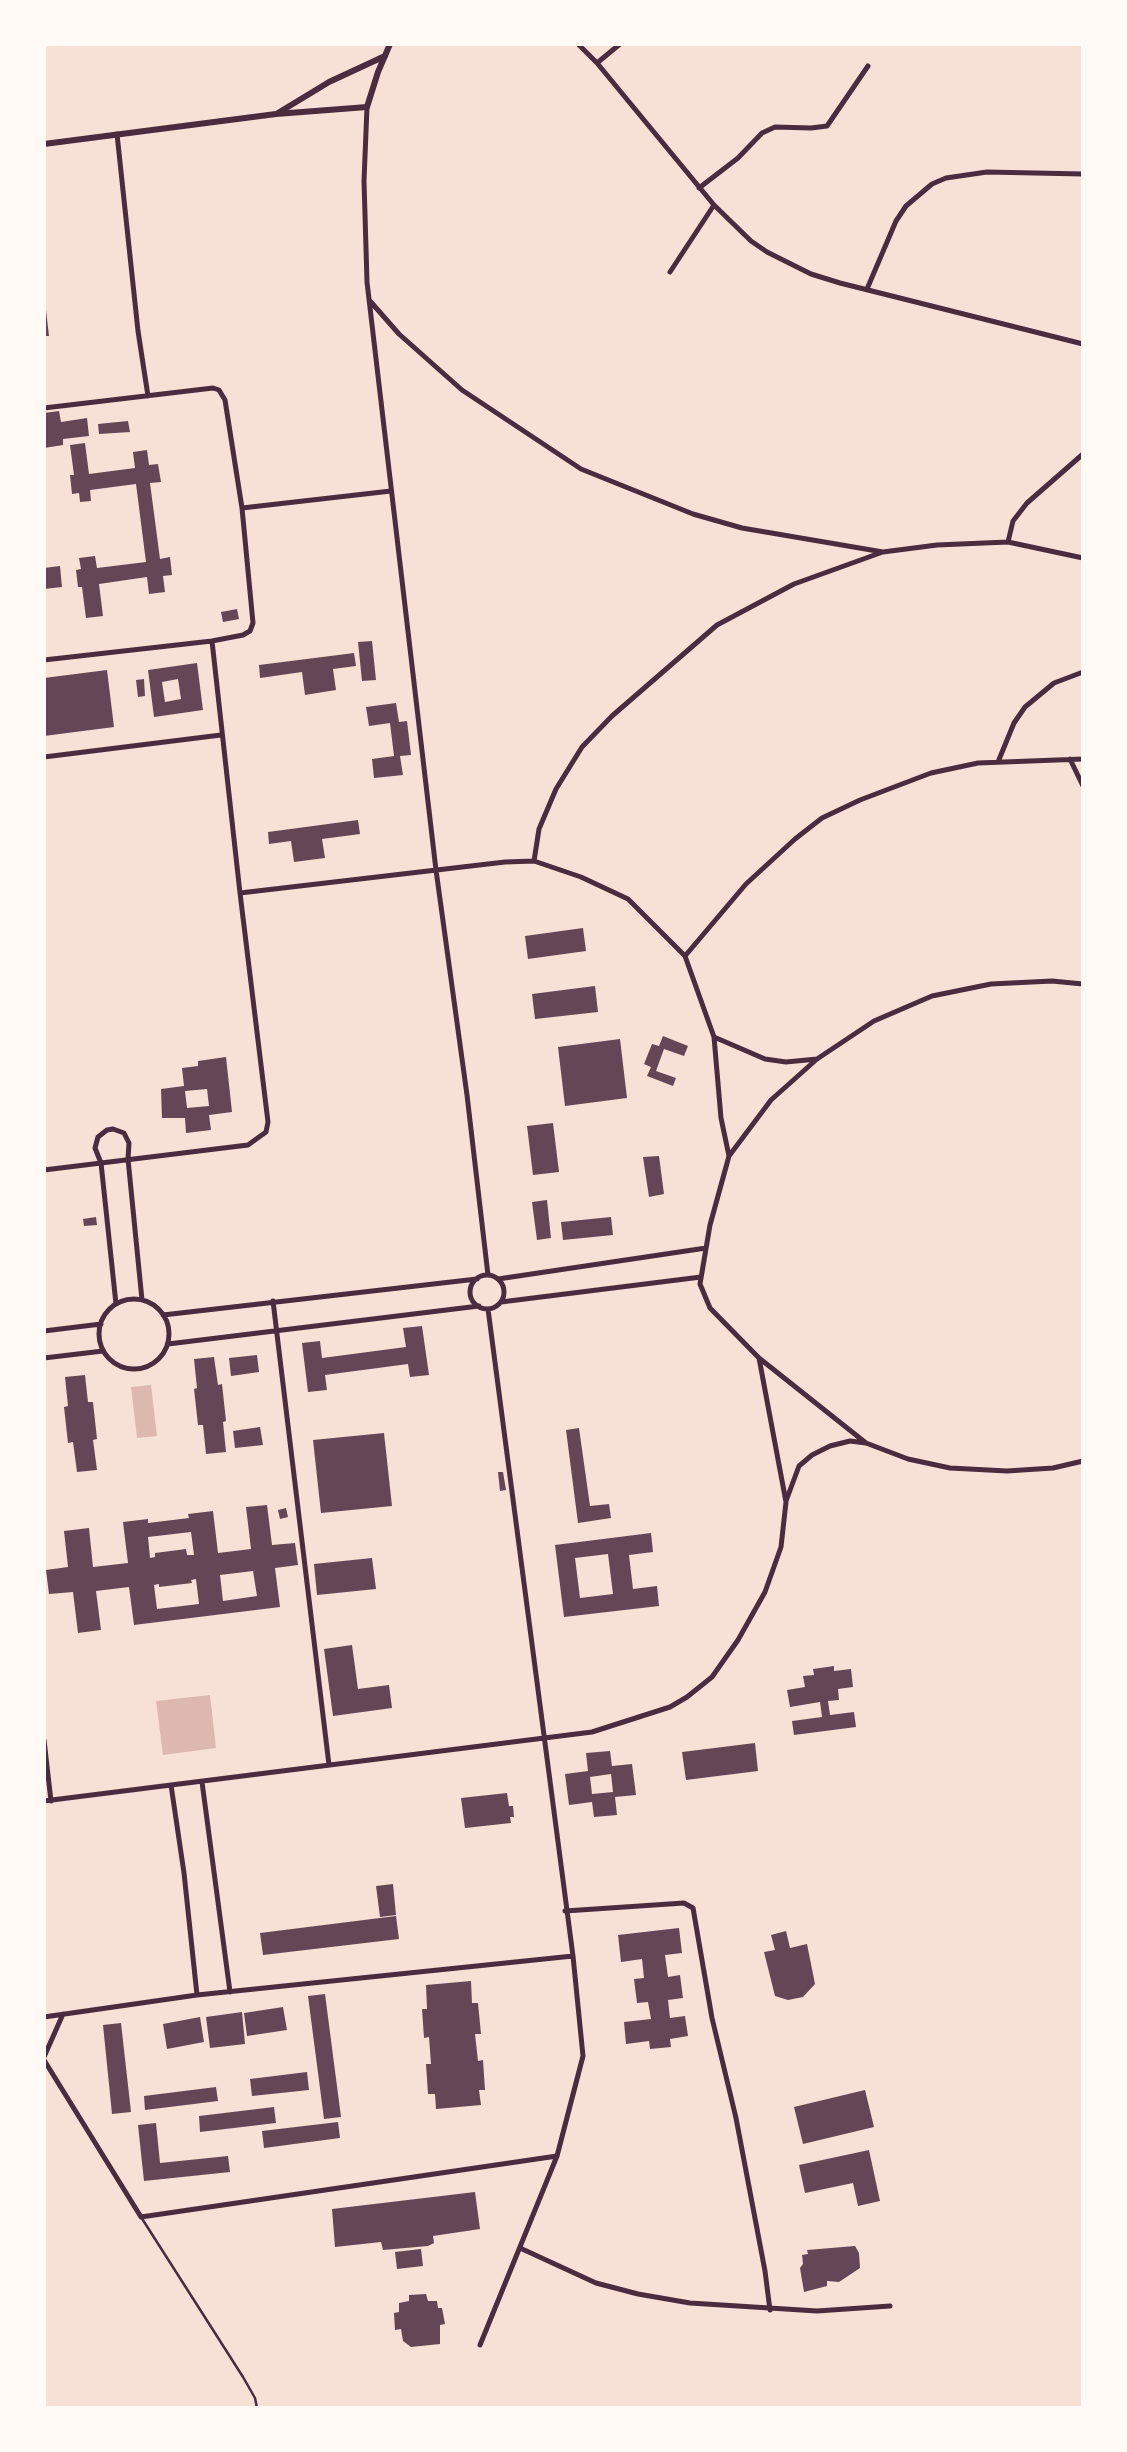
<!DOCTYPE html>
<style>
body{margin:0}
#map{position:relative;width:1127px;height:2452px;overflow:hidden;background:#f7e1d7;font-family:"PT Serif",serif}
canvas{display:block}
.frame{position:absolute;inset:0;border:46px solid #fffaf5;pointer-events:none}
</style>
<div id="map">
<canvas width="1127" height="2452"></canvas>
<div class="frame"></div>
</div>
<script>
const g = document.querySelector('canvas').getContext('2d');
g.lineJoin = 'round';
function paint(path, color) { g.fillStyle = color; g.fill(path, 'evenodd'); }
const shape = rows => new Path2D(rows.map(r => 'M' + r).join(''));
function stroke(path, color, width, dash) { g.strokeStyle = color; g.lineWidth = width; g.lineCap = dash ? 'butt' : 'round'; g.setLineDash(dash || []); g.stroke(path); }
paint(shape([
 [151,1385,157,1436,137,1438,131,1387],
 [210,1695,216,1748,163,1755,156,1701]
]), '#dcb8b0');
paint(shape([
 [46,310,49,336,44,336,44,311],
 [59,411,61,422,87,418,89,436,63,439,63,445,44,448,44,413],
 [128,421,130,432,99,434,98,424],
 [85,443,89,474,135,468,133,452,147,450,149,465,158,464,161,482,150,483,160,559,170,557,172,575,163,576,165,592,149,594,147,577,99,584,103,616,86,618,82,587,78,587,76,570,81,569,79,558,95,556,97,568,146,562,136,484,90,490,91,501,80,502,79,493,72,494,70,475,74,475,70,445],
 [60,566,62,587,44,589,44,568],
 [237,609,239,619,223,622,221,612],
 [372,641,376,680,362,681,358,642],
 [354,653,356,666,333,669,336,690,305,695,302,672,260,678,259,665],
 [197,663,203,710,154,717,148,670],
 [178,679,181,699,165,702,162,682],
 [107,670,114,727,44,736,44,678],
 [144,679,145,696,138,697,136,680],
 [396,703,399,722,407,721,411,755,400,756,403,775,374,778,372,759,394,756,390,723,369,726,366,707],
 [358,820,360,834,322,839,325,858,294,862,291,841,269,844,268,832],
 [583,928,586,951,528,959,525,936],
 [595,986,598,1012,535,1019,532,994],
 [663,1036,688,1046,684,1056,664,1049,656,1071,676,1078,673,1086,647,1076,651,1067,644,1064,652,1044,659,1046],
 [620,1039,627,1098,565,1106,558,1047],
 [226,1057,232,1112,209,1115,211,1130,186,1133,185,1118,162,1118,161,1089,184,1086,182,1068,198,1066,198,1061],
 [207,1089,209,1106,187,1108,185,1091],
 [553,1123,559,1172,533,1175,527,1126],
 [659,1156,664,1194,649,1197,643,1157],
 [547,1200,551,1238,537,1240,532,1202],
 [96,1217,97,1225,84,1226,83,1219],
 [611,1217,613,1235,563,1240,561,1222],
 [422,1326,429,1375,410,1377,408,1364,325,1375,327,1390,308,1392,302,1343,320,1341,322,1358,406,1347,403,1328],
 [257,1355,259,1372,231,1376,229,1358],
 [214,1357,218,1385,222,1384,226,1421,223,1422,226,1452,206,1454,203,1425,198,1425,194,1389,197,1388,194,1359],
 [85,1375,88,1402,93,1402,97,1439,93,1440,97,1470,77,1472,73,1442,68,1443,64,1407,68,1406,65,1377],
 [260,1427,263,1445,235,1448,233,1431],
 [579,1428,590,1506,609,1504,611,1518,578,1523,566,1430],
 [384,1433,392,1506,321,1513,313,1440],
 [498,1472,503,1472,506,1490,500,1491],
 [267,1505,272,1545,295,1543,298,1565,275,1568,280,1607,134,1625,129,1587,96,1591,101,1630,78,1633,73,1592,49,1594,46,1570,68,1567,64,1531,89,1528,93,1567,128,1563,123,1522,148,1519,148,1523,189,1518,188,1514,213,1511,218,1553,251,1549,246,1507],
 [191,1532,194,1555,187,1555,186,1549,155,1553,155,1557,150,1558,148,1537],
 [253,1571,257,1596,223,1601,220,1575],
 [196,1579,199,1604,157,1609,154,1585,159,1584,159,1587,192,1583,191,1580],
 [286,1508,288,1517,280,1519,278,1510],
 [651,1533,653,1552,629,1555,633,1589,657,1586,659,1606,564,1617,555,1545],
 [608,1554,613,1594,580,1598,575,1558],
 [372,1558,376,1589,317,1595,314,1564],
 [352,1645,358,1689,389,1685,392,1708,333,1716,324,1649],
 [834,1666,834,1671,851,1669,853,1687,838,1689,839,1700,828,1701,830,1715,854,1712,856,1727,794,1735,792,1721,822,1717,820,1702,790,1707,787,1690,805,1687,803,1676,814,1675,813,1669],
 [755,1743,758,1771,686,1780,682,1752],
 [610,1751,612,1766,632,1764,636,1795,615,1797,617,1815,594,1817,592,1802,569,1805,565,1774,588,1771,586,1753],
 [611,1774,613,1792,592,1794,590,1777],
 [507,1793,509,1806,513,1806,514,1817,510,1817,511,1823,465,1828,461,1798],
 [393,1884,396,1915,380,1917,376,1886],
 [396,1916,399,1939,263,1955,260,1933],
 [679,1928,682,1953,665,1955,668,1977,680,1975,683,1998,668,2000,670,2018,685,2016,688,2036,670,2039,671,2047,650,2049,649,2041,626,2044,624,2022,651,2019,648,2002,637,2003,634,1979,644,1978,642,1959,621,1962,618,1935],
 [786,1931,790,1948,807,1944,815,1984,803,1997,788,2000,775,1996,764,1952,775,1950,771,1935],
 [471,1981,472,2003,478,2003,481,2034,475,2034,478,2061,483,2060,485,2090,479,2090,481,2105,436,2109,435,2094,428,2094,426,2064,431,2064,429,2037,424,2038,422,2009,427,2009,426,1985],
 [325,1994,341,2117,324,2119,308,1996],
 [283,2007,287,2030,247,2036,244,2013],
 [242,2012,245,2044,210,2048,206,2017],
 [200,2017,204,2042,167,2049,163,2024],
 [121,2023,131,2112,112,2114,103,2025],
 [307,2072,309,2090,252,2096,250,2079],
 [216,2087,218,2101,145,2110,144,2096],
 [865,2090,874,2127,803,2144,794,2107],
 [274,2107,276,2123,200,2132,199,2116],
 [338,2122,340,2138,264,2148,262,2131],
 [156,2123,160,2163,228,2156,230,2172,144,2181,138,2125],
 [869,2150,880,2201,858,2206,853,2183,805,2193,799,2165],
 [475,2192,480,2229,433,2236,434,2243,428,2246,383,2250,381,2242,335,2247,332,2209],
 [855,2246,859,2253,860,2268,839,2282,827,2281,827,2286,804,2292,800,2268,803,2264,802,2255,808,2254,807,2250],
 [421,2249,423,2266,397,2269,395,2252],
 [426,2294,428,2301,437,2301,438,2308,442,2308,445,2324,440,2325,440,2344,411,2347,403,2341,401,2329,395,2330,394,2313,399,2312,399,2303,409,2301,409,2295]
]), '#644757');
stroke(shape([
 [141,2217,243,2377,255,2398,257,2408]
]), '#4a2c40', 2.5);
stroke(shape([
 [578,44,597,63,714,205,751,241,767,252,811,274,840,283,1083,344],
 [597,63,620,44],
 [367,107,364,181,367,282,436,870,467,1095,488,1275],
 [117,134,138,331,148,396],
 [699,188,738,158,762,133,775,127,811,128,827,126,868,66],
 [670,272,714,205],
 [867,289,896,221,906,206,932,184,946,178,987,172,1083,174],
 [370,301,399,334,462,390,581,469,693,514,742,528,883,552,937,545,1008,542,1083,558],
 [44,408,213,388,219,390,225,400,242,508,253,623,250,631,243,635,212,641,44,660],
 [242,508,391,491],
 [1008,542,1013,521,1027,503,1083,454],
 [44,757,221,735],
 [1070,759,1083,786],
 [998,762,1014,723,1025,707,1054,683,1083,672],
 [534,861,539,829,556,789,582,747,612,716,717,625,794,584,880,553],
 [240,893,505,862,534,861,581,877,628,899,685,956,714,1037,721,1118,729,1156],
 [685,956,746,884,795,839,822,818,860,800,931,773,978,763,1083,759],
 [714,1037,765,1059,786,1062,817,1059],
 [44,1170,248,1145,266,1132,268,1122,240,893,212,641],
 '470 1292a17 17 0 1 1 34 0a17 17 0 1 1-34 0Z',
 [498,1279,706,1248],
 '99 1334a35 35 0 1 1 70 0a35 35 0 1 1-70 0Z',
 [273,1301,329,1765],
 [501,1302,701,1277],
 [116,1304,101,1163,95,1148,98,1137,107,1130,113,1129,124,1133,129,1143,128,1159,142,1300],
 [163,1315,477,1279],
 [44,1331,101,1324],
 [168,1344,479,1306],
 [44,1358,103,1351],
 [866,1443,759,1358,710,1308,700,1284,710,1225,729,1156,771,1100,817,1059,874,1021,932,996,991,984,1052,981,1083,984],
 [786,1501,799,1466,812,1455,830,1446,850,1441,866,1443,908,1459,950,1468,1007,1471,1053,1468,1083,1461],
 [44,1740,51,1801],
 [202,1782,230,1992],
 [171,1785,184,1873,197,1995],
 [44,1801,592,1732,670,1707,687,1697,712,1677,738,1640,765,1592,781,1547,786,1502,759,1358],
 [565,1911,684,1903,693,1908,712,2018,736,2118,765,2271,770,2310],
 [44,2017,197,1995,573,1956],
 [44,2057,63,2014],
 [44,2060,141,2217,557,2156],
 [520,2248,596,2283,638,2294,690,2303,817,2311,890,2306],
 [480,2345,557,2156,583,2056,573,1956,488,1309]
]), '#4a2c40', 5);
stroke(shape([
 [278,113,329,82,385,56],
 [44,144,276,114,367,107,378,72,390,44]
]), '#4a2c40', 6);
</script>
